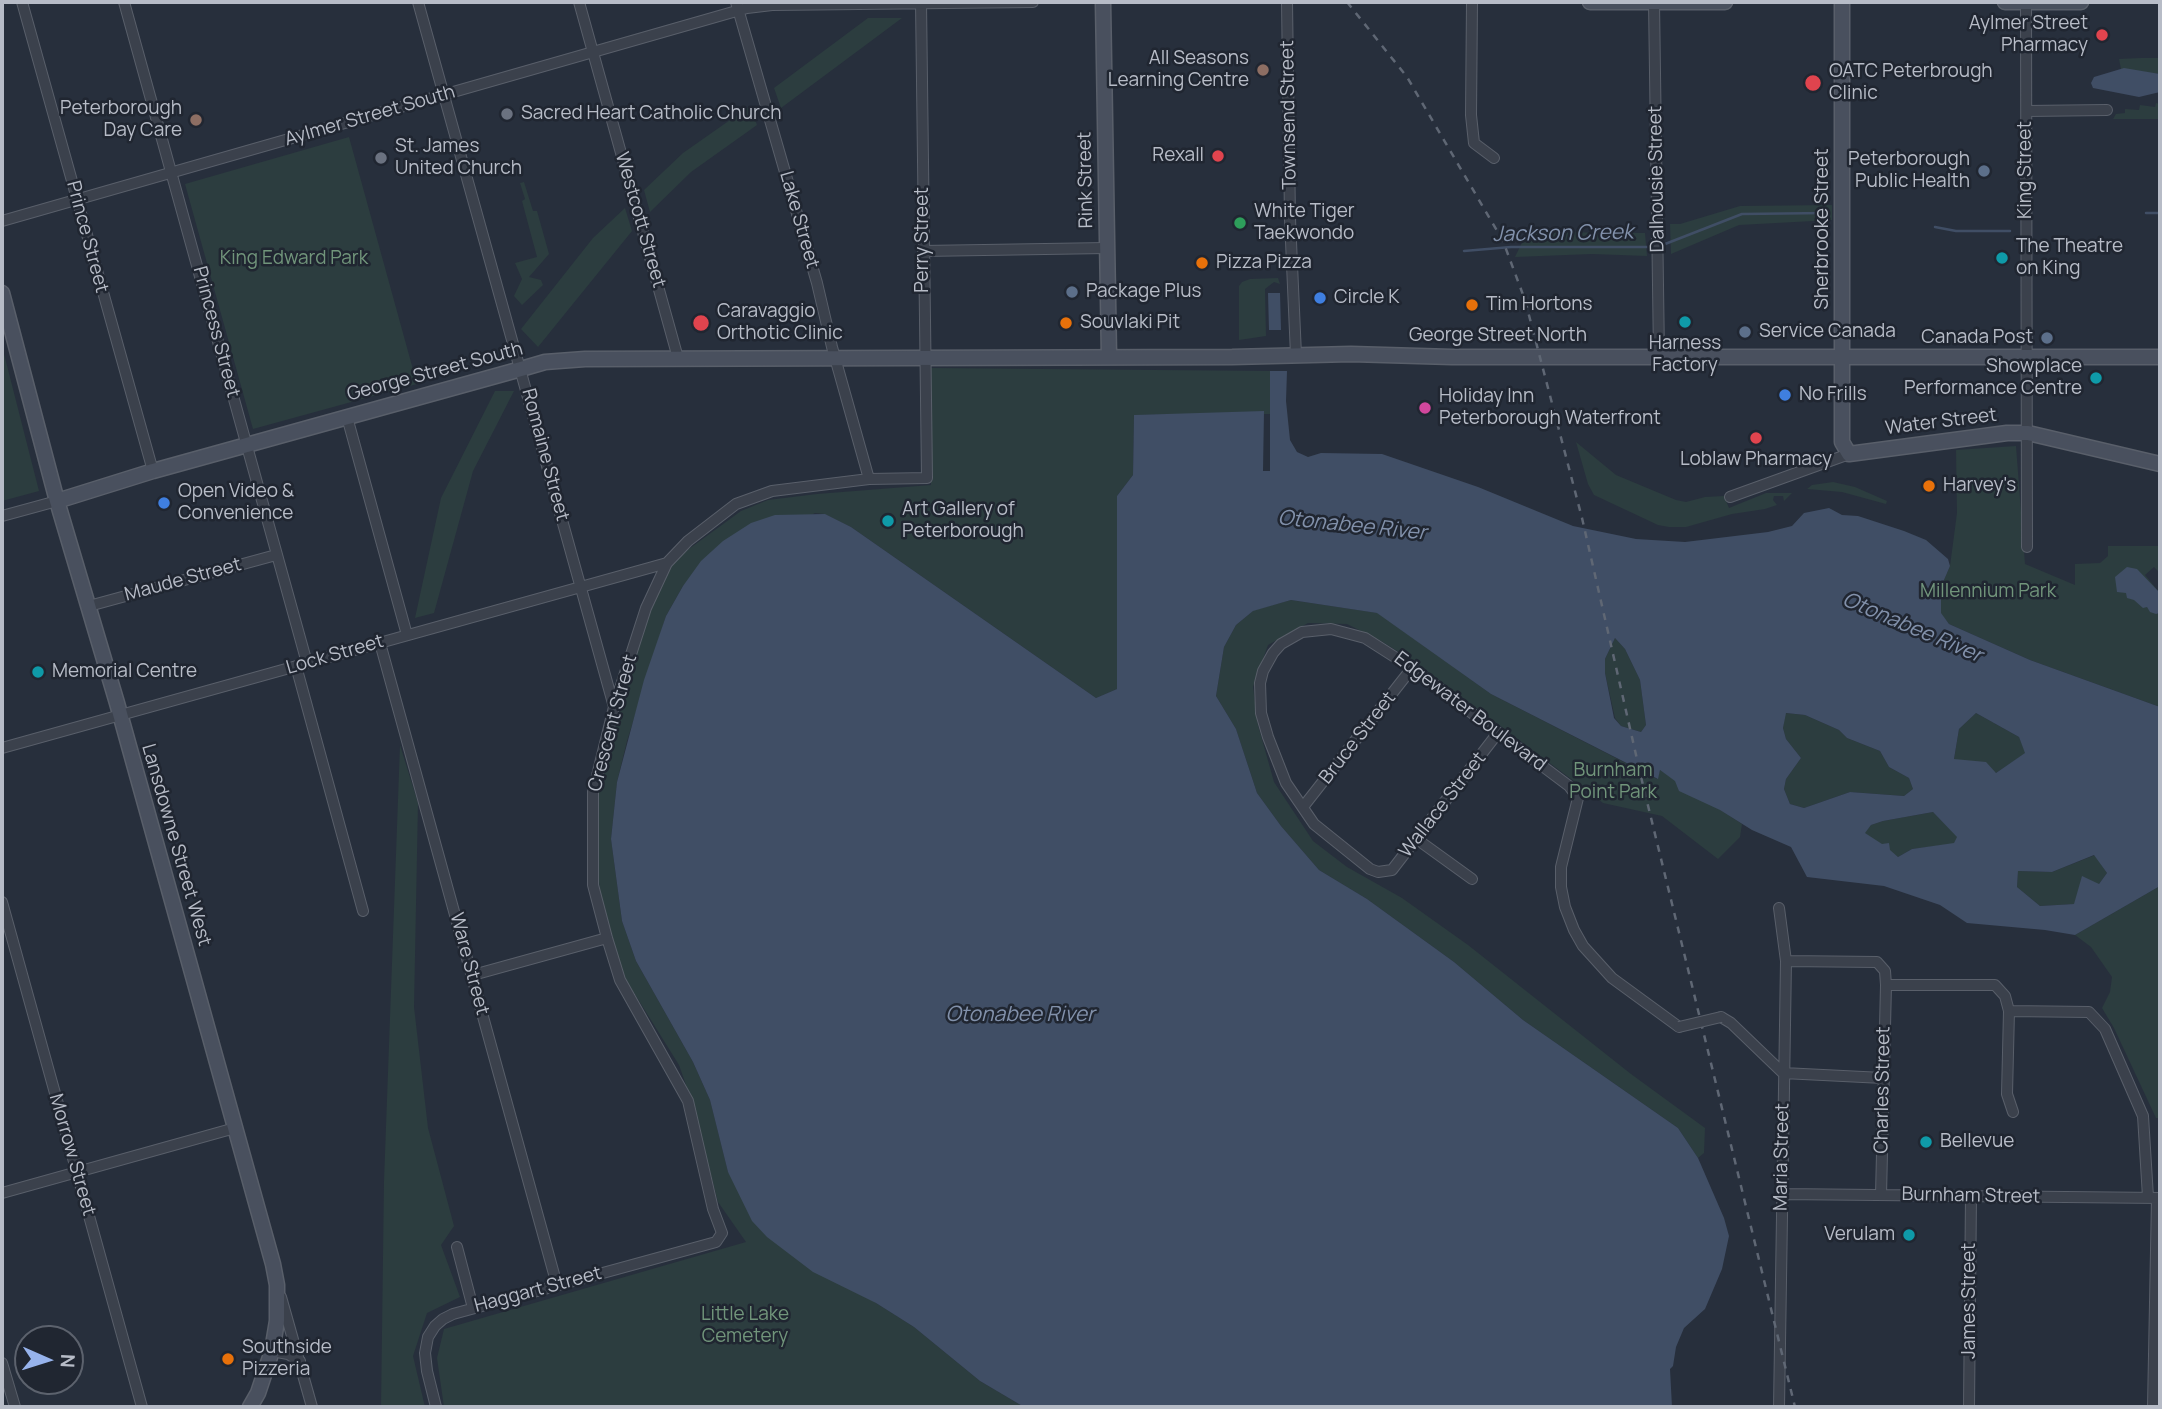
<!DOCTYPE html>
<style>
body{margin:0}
#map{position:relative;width:2162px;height:1409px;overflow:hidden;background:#272f3c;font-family:Manrope,sans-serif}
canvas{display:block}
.frame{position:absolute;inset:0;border:4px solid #b7bcc7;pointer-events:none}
.north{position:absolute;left:14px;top:1325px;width:70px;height:70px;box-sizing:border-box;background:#202631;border:2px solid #5c626d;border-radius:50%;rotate:93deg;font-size:19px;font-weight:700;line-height:28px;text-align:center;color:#b7bcc7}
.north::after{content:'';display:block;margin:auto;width:24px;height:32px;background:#97b3ec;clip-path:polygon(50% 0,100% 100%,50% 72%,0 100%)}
</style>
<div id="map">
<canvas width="2162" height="1409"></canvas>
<div class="frame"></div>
<div class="north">N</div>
</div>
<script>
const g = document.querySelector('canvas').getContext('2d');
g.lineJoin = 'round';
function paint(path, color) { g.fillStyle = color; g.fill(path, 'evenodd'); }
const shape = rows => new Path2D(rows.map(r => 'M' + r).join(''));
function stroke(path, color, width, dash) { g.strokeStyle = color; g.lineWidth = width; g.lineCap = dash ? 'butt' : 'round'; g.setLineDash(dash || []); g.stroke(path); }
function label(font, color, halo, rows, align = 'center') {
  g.font = font + ' Manrope,sans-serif'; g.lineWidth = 5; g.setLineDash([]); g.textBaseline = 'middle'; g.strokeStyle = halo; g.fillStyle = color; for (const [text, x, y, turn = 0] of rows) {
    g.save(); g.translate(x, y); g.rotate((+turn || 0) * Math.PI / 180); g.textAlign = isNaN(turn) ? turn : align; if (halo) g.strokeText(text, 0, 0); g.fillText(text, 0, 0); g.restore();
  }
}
paint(shape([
 [868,18,902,18,781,108,774,88],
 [2141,58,2160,58,2160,74,2121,69,2119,59],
 [2156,103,2160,104,2160,119,2113,119,2116,114,2125,113,2125,109,2139,110,2140,105,2155,107],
 [750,106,757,125,691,172,650,212,644,190,683,153],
 [349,137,417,384,253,429,185,184],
 [524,182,533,211,537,211,549,254,529,277,541,280,543,285,522,305,514,296,522,279,515,263,537,257,522,201,525,199,520,183],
 [1832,205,1832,220,1739,225,1671,254,1670,224,1680,224,1740,206],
 [625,208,632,231,538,347,521,329,593,238],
 [1544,232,1645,233,1647,256,1592,254,1515,257,1526,234],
 [1278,278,1280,284,1274,282,1265,289,1266,336,1239,340,1239,286,1242,282,1250,279],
 [2,346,39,491,2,501],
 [931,368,1270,371,1271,414,1134,415,1133,475,1117,496,1117,689,1096,698,851,527,824,514,815,513,683,586,666,616,627,741,617,782,611,839,622,921,636,961,693,1062,710,1100,728,1172,876,1303,914,1327,980,1381,1024,1407,444,1407,437,1358,444,1329,746,1242,718,1202,691,1099,679,1065,626,980,611,941,601,899,594,841,599,791,635,655,648,613,665,574,682,554,741,511,768,500,817,494,931,485],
 [495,391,514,391,473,471,434,613,415,618,441,498],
 [1576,442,1616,475,1676,500,1686,502,1705,497,1724,496,1729,508,1766,493,1792,493,1784,501,1783,496,1774,496,1773,500,1777,505,1765,509,1732,514,1686,527,1669,527,1658,525,1594,495,1588,484],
 [2016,446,2025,564,2075,585,2075,564,2100,563,2108,556,2108,546,2160,546,2160,573,2154,567,2145,575,2160,593,2143,576,2127,593,2157,614,2160,613,2160,707,2030,660,1949,624,1941,614,1941,587,1950,566,1957,513,1956,450],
 [1833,482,1855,487,1887,501,1886,504,1842,492,1807,489,1812,485],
 [1291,600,1378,613,1491,694,1657,779,1660,770,1742,824,1740,837,1718,859,1662,816,1603,803,1415,662,1381,641,1347,624,1308,623,1268,645,1253,687,1258,725,1274,782,1313,841,1347,867,1402,898,1468,945,1631,1074,1705,1128,1704,1153,1698,1158,1678,1128,1523,1020,1454,962,1367,899,1319,870,1281,826,1257,793,1236,729,1216,696,1224,647,1236,625,1254,610],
 [1615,638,1625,649,1640,680,1646,725,1641,732,1621,726,1615,718,1605,673,1605,659],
 [1785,713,1805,715,1839,730,1847,738,1880,751,1889,767,1909,778,1913,789,1904,796,1850,792,1804,808,1790,804,1784,789,1786,779,1801,758,1786,739,1783,728],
 [1976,713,2019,737,2026,753,1996,773,1954,759,1959,729],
 [400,745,418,803,414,1007,428,1128,454,1226,441,1245,460,1297,427,1313,413,1356,425,1407,381,1407,384,1181],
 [1933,812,1958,837,1954,844,1912,849,1898,857,1864,833,1871,825,1883,821],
 [2095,855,2107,873,2099,884,2075,904,2040,906,2017,887,2018,871,2052,872],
 [2160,886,2160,1118,2156,1118,2114,1028,2102,1008,2110,992,2112,977,2091,947,2075,935]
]), '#2c3d3f');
paint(shape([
 [2124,68,2160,74,2160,92,2139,97,2093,88,2091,83,2094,77],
 [1268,293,1280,293,1281,330,1269,330],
 [1270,371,1287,371,1286,401,1290,440,1297,452,1308,457,1321,453,1382,454,1478,487,1573,526,1636,539,1685,542,1768,532,1792,526,1804,513,1829,508,1842,515,1858,516,1904,531,1926,540,1948,559,1950,566,1941,587,1941,613,1949,624,2030,660,2160,707,2160,886,2075,935,2045,930,1967,923,1940,905,1884,886,1807,877,1791,847,1752,830,1720,810,1679,791,1675,781,1660,770,1658,779,1491,694,1377,613,1291,600,1253,611,1236,625,1224,647,1216,696,1236,729,1257,793,1281,826,1319,870,1367,899,1454,962,1523,1020,1678,1128,1698,1158,1724,1218,1729,1236,1722,1269,1705,1309,1684,1328,1676,1347,1673,1366,1670,1369,1672,1407,1024,1407,980,1381,914,1327,876,1303,813,1272,767,1237,752,1221,728,1172,710,1100,693,1062,636,961,622,921,611,839,617,782,644,680,666,616,683,586,701,561,723,541,751,523,775,515,825,514,851,527,1096,698,1117,689,1117,496,1133,475,1134,415,1264,411,1263,471,1270,471],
 [1615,638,1625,649,1640,680,1646,725,1641,732,1621,726,1614,718,1605,673,1605,659],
 [1786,713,1805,715,1839,730,1847,738,1880,751,1889,767,1909,778,1913,789,1904,796,1850,792,1804,808,1790,804,1784,789,1786,779,1801,758,1786,739,1783,728],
 [1976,713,2019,737,2025,753,1996,773,1986,762,1954,759,1959,729],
 [1933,812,1957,837,1954,843,1912,849,1898,857,1890,850,1889,843,1882,844,1865,833,1871,825,1883,821],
 [2094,855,2107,873,2099,884,2082,876,2074,904,2040,906,2017,887,2018,871,2052,872],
 [2127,567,2137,569,2160,593,2160,613,2156,614,2150,612,2147,607,2143,608,2134,600,2127,598,2126,593,2117,592,2115,577]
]), '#404e65');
stroke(shape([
 [2146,213,2160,213],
 [1935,227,1956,231,2010,231],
 [1660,246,1742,214,1826,213],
 [1464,251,1511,247,1653,247]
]), '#404e65', 2.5);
const street = shape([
 [22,2,153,471],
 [124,2,307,663],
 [418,2,614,707],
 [579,2,678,358],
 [736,2,817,283,832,347,869,479],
 [1287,2,1290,219,1296,355],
 [1472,2,1471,115,1474,143,1494,158],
 [1654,2,1659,356],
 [2026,2,2027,547],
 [2027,111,2107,110],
 [2,221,747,8,772,5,1033,2],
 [923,251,1106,248],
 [347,417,407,635],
 [1730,497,1849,454],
 [2,516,57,501],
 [89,606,276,555],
 [380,643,557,1285],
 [296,666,363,911],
 [1497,734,1392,870,1378,872,1370,869,1314,824,1286,783,1268,737,1261,713,1260,683,1263,671,1273,653,1281,644,1302,632,1331,629,1365,638,1412,668,1569,786,1578,798,1561,867,1561,887,1565,907,1574,930,1583,946,1612,978,1679,1027],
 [2,748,667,563],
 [1303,807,1412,668],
 [1418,840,1472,879],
 [2,902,142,1407],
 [1779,908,1786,961,1779,1407],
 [1786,961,1877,962,1885,971,1886,985,1995,985,2005,996,2009,1011,2089,1012,2105,1029,2143,1116,2148,1197],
 [473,975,607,938],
 [2009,1011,2007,1094,2013,1112],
 [1721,1017,1731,1023,1783,1073],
 [1783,1073,1883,1078],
 [2,1193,235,1128],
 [1782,1194,2160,1198],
 [1881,1195,1886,985],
 [457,1247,473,1308],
 [281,1297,312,1407],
 [272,1351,288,1354,300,1361],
 [2,1363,15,1407],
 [436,1407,427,1371,425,1353,428,1337,435,1326,443,1319,453,1314,716,1242,722,1233,713,1209,688,1101,620,980,607,938,593,885,593,792,614,707,646,608,667,563,688,541,736,504,772,491,869,479,927,478,921,2],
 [1969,1407,1971,1195],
 [2153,1407,2157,1198]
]);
const secondary = shape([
 [1103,2,1109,357],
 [1590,2,1725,2],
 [1842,2,1842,442,1849,454,2007,433,2028,433,2160,464],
 [2005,2,2081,2],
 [2,293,57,501,117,703,273,1264,277,1285,277,1321,272,1351,258,1393,250,1407],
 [57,501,153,471,521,369,545,362,585,359,1232,357,1351,354,1452,357,2160,357]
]);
stroke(street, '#595f6a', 12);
stroke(secondary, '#595f6a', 17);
stroke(street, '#3b414c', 10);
stroke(secondary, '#49505e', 14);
stroke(shape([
 [1347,2,1407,77,1503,241,1525,300,1582,518,1642,781,1795,1407]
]), '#5f6774', 2.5, [7, 7]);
const streetBridge = shape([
 [1679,1027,1721,1017]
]);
stroke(streetBridge, '#595f6a', 12, []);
stroke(streetBridge, '#3b414c', 10);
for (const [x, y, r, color] of [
 [2102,35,7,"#e0444e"],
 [1263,70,7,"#8d6e63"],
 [1813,83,9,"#e0444e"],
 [507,114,7,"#6b7280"],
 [196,120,7,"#8d6e63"],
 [1218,156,7,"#e0444e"],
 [381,158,7,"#6b7280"],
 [1984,171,7,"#5c6f8a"],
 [1240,223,7,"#2e9e5b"],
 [2002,258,7,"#0f9aa8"],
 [1202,263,7,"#e8710a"],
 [1072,292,7,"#5c6f8a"],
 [1320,298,7,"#3f7fe0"],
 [1472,305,7,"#e8710a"],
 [1685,322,7,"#0f9aa8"],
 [701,323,9,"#e0444e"],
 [1066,323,7,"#e8710a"],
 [1745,332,7,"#5c6f8a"],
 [2047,338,7,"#5c6f8a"],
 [2096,378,7,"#0f9aa8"],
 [1785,395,7,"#3f7fe0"],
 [1425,408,7,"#d1479c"],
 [1756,438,7,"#e0444e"],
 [1929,486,7,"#e8710a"],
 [164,503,7,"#3f7fe0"],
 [888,521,7,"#0f9aa8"],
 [38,672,7,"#0f9aa8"],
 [1926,1142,7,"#0f9aa8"],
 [1909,1235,7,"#0f9aa8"],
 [228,1359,7,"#e8710a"]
]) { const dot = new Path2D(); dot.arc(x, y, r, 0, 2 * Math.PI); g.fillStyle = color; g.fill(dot); stroke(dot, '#202631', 2.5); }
label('19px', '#b7bcc7', '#202631', [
 ["Aylmer Street",2088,24,"right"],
 ["Pharmacy",2088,46,"right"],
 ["All Seasons",1249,59,"right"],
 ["Learning Centre",1249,81,"right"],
 ["OATC Peterbrough",1829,72],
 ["Clinic",1829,94],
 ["Peterborough",182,109,"right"],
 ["Day Care",182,131,"right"],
 ["Sacred Heart Catholic Church",521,114],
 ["St. James",395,147],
 ["United Church",395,169],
 ["Rexall",1204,156,"right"],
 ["Peterborough",1970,160,"right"],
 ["Public Health",1970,182,"right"],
 ["White Tiger",1254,212],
 ["Taekwondo",1254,234],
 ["The Theatre",2016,247],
 ["on King",2016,269],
 ["Pizza Pizza",1216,263],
 ["Package Plus",1086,292],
 ["Circle K",1334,298],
 ["Tim Hortons",1486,305],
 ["Caravaggio",717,312],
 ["Orthotic Clinic",717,334],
 ["Souvlaki Pit",1080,323],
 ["Service Canada",1759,332],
 ["Canada Post",2033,338,"right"],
 ["Harness",1685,344,"center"],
 ["Factory",1685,366,"center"],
 ["Showplace",2082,367,"right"],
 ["Performance Centre",2082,389,"right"],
 ["No Frills",1799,395],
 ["Holiday Inn",1439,397],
 ["Peterborough Waterfront",1439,419],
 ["Loblaw Pharmacy",1756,460,"center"],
 ["Harvey's",1943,486],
 ["Open Video &",178,492],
 ["Convenience",178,514],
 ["Art Gallery of",902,510],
 ["Peterborough",902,532],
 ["Memorial Centre",52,672],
 ["Bellevue",1940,1142],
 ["Verulam",1895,1235,"right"],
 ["Southside",242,1348],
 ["Pizzeria",242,1370]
], 'left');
label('19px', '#b7bcc7', '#202631', [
 ["Townsend Street",1289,115,-91],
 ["Aylmer Street South",370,116,-16],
 ["King Street",2026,170,-90],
 ["Dalhousie Street",1657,179,-91],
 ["Rink Street",1086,180,-91],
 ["Westcott Street",640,220,74],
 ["Lake Street",799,220,74],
 ["Sherbrooke Street",1823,229,-90],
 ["Prince Street",87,237,75],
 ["Perry Street",923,240,-90],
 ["Princess Street",216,332,75],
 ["George Street North",1498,336],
 ["George Street South",435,372,-15],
 ["Water Street",1941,422,-7],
 ["Romaine Street",545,455,75],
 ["Maude Street",183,580,-15],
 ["Lock Street",335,655,-16],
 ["Edgewater Boulevard",1470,712,37],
 ["Crescent Street",613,723,-75],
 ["Bruce Street",1358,738,-52],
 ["Wallace Street",1443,805,-52],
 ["Lansdowne Street West",176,845,74],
 ["Ware Street",469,964,75],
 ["Charles Street",1883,1090,-89],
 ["Morrow Street",72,1155,74],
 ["Maria Street",1782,1157,-89],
 ["Burnham Street",1971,1196,1],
 ["Haggart Street",538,1290,-15],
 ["James Street",1970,1301,-90]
]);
label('19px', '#71957b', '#202631', [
 ["King Edward Park",294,259],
 ["Millennium Park",1988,592],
 ["Burnham",1613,771],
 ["Point Park",1613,793],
 ["Little Lake",745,1315],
 ["Cemetery",745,1337]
]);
label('italic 21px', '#8291ab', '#202631', [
 ["Jackson Creek",1563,234,-1],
 ["Otonabee River",1352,526,6],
 ["Otonabee River",1912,628,23],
 ["Otonabee River",1020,1015]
]);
</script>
